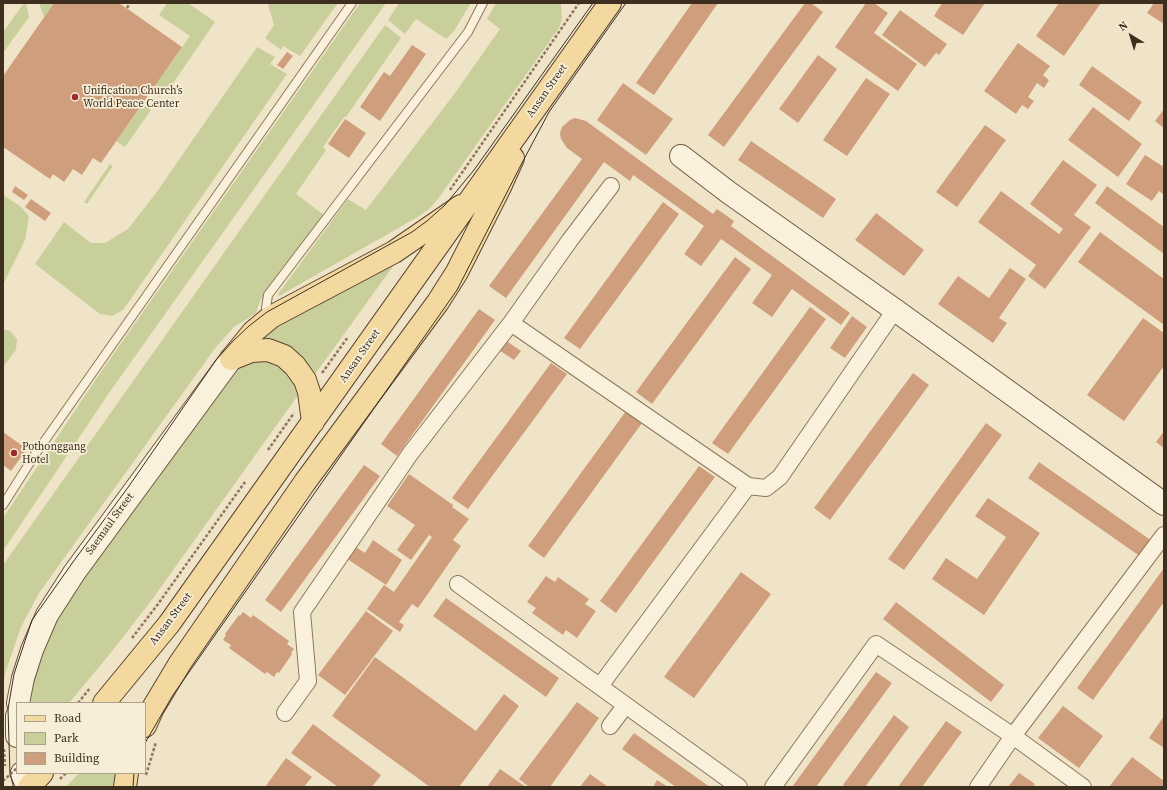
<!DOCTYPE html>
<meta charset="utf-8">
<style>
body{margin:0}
#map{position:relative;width:1167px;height:790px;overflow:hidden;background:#f0e4c8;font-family:"Source Serif 4",serif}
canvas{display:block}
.frame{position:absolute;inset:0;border:4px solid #3d2e20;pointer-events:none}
.legend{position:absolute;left:16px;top:702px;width:130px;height:72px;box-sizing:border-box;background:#f7eed8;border:1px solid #ada18e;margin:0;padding:5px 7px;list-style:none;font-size:12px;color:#3d2e20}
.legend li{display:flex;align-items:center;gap:8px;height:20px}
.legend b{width:20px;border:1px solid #ada18e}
.north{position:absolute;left:1111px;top:16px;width:40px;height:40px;-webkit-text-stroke:3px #f7eed8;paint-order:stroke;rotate:322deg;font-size:11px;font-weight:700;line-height:16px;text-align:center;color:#3d2e20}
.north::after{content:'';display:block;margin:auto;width:14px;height:18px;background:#3d2e20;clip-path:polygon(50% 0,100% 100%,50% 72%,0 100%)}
</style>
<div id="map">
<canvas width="1167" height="790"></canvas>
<div class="frame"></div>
<ul class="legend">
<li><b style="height:5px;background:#f3d9a0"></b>Road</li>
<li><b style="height:11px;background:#c9cf9b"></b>Park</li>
<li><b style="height:11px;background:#cf9f7d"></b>Building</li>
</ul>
<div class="north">N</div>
</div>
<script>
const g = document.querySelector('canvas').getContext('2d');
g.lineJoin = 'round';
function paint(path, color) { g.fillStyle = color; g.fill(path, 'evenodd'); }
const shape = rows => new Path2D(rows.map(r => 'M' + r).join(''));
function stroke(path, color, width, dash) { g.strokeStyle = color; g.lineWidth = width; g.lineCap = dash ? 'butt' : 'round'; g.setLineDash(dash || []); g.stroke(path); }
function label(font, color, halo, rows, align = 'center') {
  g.font = font + ' "Source Serif 4",serif'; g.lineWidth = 3.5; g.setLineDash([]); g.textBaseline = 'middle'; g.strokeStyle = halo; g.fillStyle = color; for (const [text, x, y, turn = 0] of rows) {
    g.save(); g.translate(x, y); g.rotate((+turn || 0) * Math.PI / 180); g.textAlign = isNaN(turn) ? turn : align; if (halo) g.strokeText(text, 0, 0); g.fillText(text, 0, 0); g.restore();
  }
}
paint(shape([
 [24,3,26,3,29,17,3,53,3,32],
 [39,3,54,3,44,17],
 [167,3,188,3,215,22,169,89,160,97,151,91,190,36,159,15],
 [266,3,338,3,300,56,283,46,281,50,265,38,274,25,268,4],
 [360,3,386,3,109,393,3,551,3,518,96,379],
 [399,3,471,3,454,31,446,39,416,19,405,34,388,20],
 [496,3,561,3,562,19,559,28,438,199,428,210,416,218,279,296,278,294,348,199,366,210,455,93,500,29,487,19],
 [385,25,401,38,346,117,345,116,323,147,326,150,296,194,324,215,260,301,256,313,234,327,216,347,39,593,21,627,5,674,3,690,3,565],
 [257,47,275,57,270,64,287,74,123,310,112,316,100,314,35,264,64,222,91,243,105,243,128,229,156,193],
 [143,104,151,110,125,147,116,141],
 [110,164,113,166,87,204,84,202],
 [3,195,20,206,29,216,25,240,3,285],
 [392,262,394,265,313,377,263,339,265,336,275,327],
 [3,329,10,331,17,339,16,350,3,367],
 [257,361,267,361,286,368,301,391,151,601,109,655,69,703,29,703,32,680,53,623,81,579,238,367],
 [79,773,123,773,122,787,66,787]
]), '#c9cf9b');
paint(shape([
 [54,3,119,3,182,47,101,163,93,158,82,175,73,169,64,182,53,174,50,179,3,147,3,76],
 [692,3,718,3,654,95,636,83],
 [805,3,811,3,823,12,724,147,708,135],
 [866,3,874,3,888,13,874,33,917,64,898,91,835,47],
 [942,3,985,3,963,35,934,16],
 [1059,3,1101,3,1064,56,1036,36],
 [1154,3,1164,3,1164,24,1147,13],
 [900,10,947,44,939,55,936,53,925,67,882,35],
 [1018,43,1050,66,1043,75,1049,80,1044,88,1037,83,1028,97,1034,101,1028,109,1022,105,1016,114,984,91],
 [412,45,426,54,380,121,360,107,384,72,390,76],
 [287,52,293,56,283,69,277,65],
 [818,55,837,69,798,123,779,109],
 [1092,66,1142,102,1129,121,1079,85],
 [866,78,890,94,847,156,823,140],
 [623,83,673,119,646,155,597,120],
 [1093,107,1142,144,1118,177,1068,140],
 [1164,109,1164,128,1155,121],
 [575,118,586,121,713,214,717,209,734,221,731,226,850,313,841,325,792,289,772,317,752,303,772,275,721,239,701,266,684,254,704,226,633,175,630,181,604,162,506,298,489,286,582,159,567,148,561,139,560,133,562,127,570,120],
 [345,119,366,133,349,158,328,144],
 [985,125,1006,140,957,207,936,192],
 [751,141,836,199,823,218,738,160],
 [1145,155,1164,167,1164,195,1159,191,1152,201,1126,184],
 [1063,160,1097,185,1074,215,1091,227,1045,289,1028,276,1036,265,978,222,1001,191,1059,234,1063,229,1030,204],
 [15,186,28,195,24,200,12,192],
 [1107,186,1164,227,1164,254,1095,203],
 [31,199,51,213,45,221,25,207],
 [663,202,679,214,580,349,564,338],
 [876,213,924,250,904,276,855,240],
 [1100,232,1164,279,1164,325,1078,262],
 [735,257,751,269,652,404,636,392],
 [1010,268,1026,279,999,318,1007,323,993,343,938,304,958,276,989,298],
 [810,307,826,319,728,454,712,443],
 [479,309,495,320,397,456,381,444],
 [852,316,867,327,845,358,830,348],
 [1143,318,1164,333,1164,366,1124,421,1087,395],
 [505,340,521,351,514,360,499,350],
 [551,363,567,374,468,509,452,498],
 [913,373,929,385,830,520,814,508],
 [626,411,642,423,544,558,528,546],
 [986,423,1002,435,904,570,888,559],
 [1164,431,1164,448,1156,442],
 [3,432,27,449,11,471,3,465],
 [1039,462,1152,541,1141,557,1028,478],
 [364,465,380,476,281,612,265,600],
 [699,466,715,477,616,613,600,601],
 [409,474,453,505,452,507,469,519,453,540,461,546,418,608,412,604,399,622,404,625,400,632,367,609,384,585,394,592,432,537,429,535,411,560,397,550,415,525,387,506],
 [988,498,1040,533,984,615,932,579,946,558,977,579,1006,537,975,516],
 [373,540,402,560,386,585,346,558,354,546,365,553],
 [1164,568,1164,602,1093,700,1077,688],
 [741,572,771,594,694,698,664,677],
 [546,576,555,582,558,577,589,599,585,604,596,611,577,638,566,630,563,635,532,613,536,608,527,602],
 [446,598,559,678,546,697,433,616],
 [896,602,1004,685,991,702,883,619],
 [366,611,393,631,345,695,318,675],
 [243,612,251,618,253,615,289,641,287,644,294,649,291,653,292,654,279,673,277,672,274,677,267,672,265,674,229,648,231,645,223,640,226,635,225,634,239,615,240,616],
 [375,657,476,731,504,694,519,706,459,787,430,787,332,716],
 [876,672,892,683,816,787,792,787],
 [577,702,599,718,550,787,529,787,519,779],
 [1063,706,1103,736,1079,768,1038,738],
 [894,715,909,727,865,787,846,787,843,785],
 [1164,716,1164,748,1149,738],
 [946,721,962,732,922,787,898,787],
 [313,724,381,775,372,787,338,787,291,753],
 [634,733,710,787,676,787,622,749],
 [1132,757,1164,781,1164,787,1109,787],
 [286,758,312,777,304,787,265,787],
 [500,769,526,787,487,787],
 [1019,773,1035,784,1033,787,1008,787],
 [590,774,608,787,580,787],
 [657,780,668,787,653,787]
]), '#cf9f7d');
const lane = shape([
 [270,316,266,308,268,295,468,32,483,3],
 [3,505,34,456,352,3]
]);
const street = shape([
 [511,323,748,486,766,488,780,477,895,310],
 [458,584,739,787],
 [600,686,748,486],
 [285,713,308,681,302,612,410,454,511,323,570,240,611,186],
 [610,726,625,706],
 [773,787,876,644,1013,736,1083,787],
 [978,787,1013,736,1164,535]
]);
const secondary = shape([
 [681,156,728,192,895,310,1164,504],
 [18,703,23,678,32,650,47,615,74,573,231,359],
 [17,716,17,736],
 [22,773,25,787]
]);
const primary = shape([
 [231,359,253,332,271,317,394,252,461,206],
 [231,359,251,351,268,350,284,356,295,366,305,380,309,392,313,422],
 [104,703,169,624,610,3],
 [145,726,153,708,180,663,305,482,438,302,457,272,500,187,513,158],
 [29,787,42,773],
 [125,787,127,773]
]);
stroke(lane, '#8d765c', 10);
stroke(street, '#8d765c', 18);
stroke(secondary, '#6f573f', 24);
stroke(primary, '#5b4430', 24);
stroke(shape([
 [127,8,130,3],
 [450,190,579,3],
 [322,373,348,337],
 [268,450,294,413],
 [132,638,158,604,245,482],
 [78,703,90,688],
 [4,749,5,766],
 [146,775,156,742],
 [60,779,66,773]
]), '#8d765c', 2.5, [3, 2]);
stroke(lane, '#faf1dc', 8);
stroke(street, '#faf1dc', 16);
stroke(secondary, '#faf1dc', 22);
stroke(primary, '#f3d9a0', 22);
stroke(shape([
 [145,743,173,695,457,290,522,163,549,112,626,3],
 [15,787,10,775,8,709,14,674,32,620,73,562,129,486,216,360,232,342,249,326,267,312,412,232,427,221,445,205,474,170,593,3],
 [133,787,134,773]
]), '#3d2e20', 1);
stroke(shape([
 [3,781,17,768]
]), '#8d765c', 2.5, [3, 2]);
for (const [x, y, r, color] of [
 [75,97,4,"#9e2a2b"],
 [14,453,4,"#9e2a2b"]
]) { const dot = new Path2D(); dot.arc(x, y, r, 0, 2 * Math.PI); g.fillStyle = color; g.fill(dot); stroke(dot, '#f7eed8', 1.5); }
label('11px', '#3d2e20', '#f7eed8', [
 ["Unification Church’s",83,91],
 ["World Peace Center",83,104],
 ["Pothonggang",22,447],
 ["Hotel",22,460]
], 'left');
label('11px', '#3d2e20', '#f7eed8', [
 ["Ansan Street",547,91,-55],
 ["Ansan Street",360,356,-55],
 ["Saemaul Street",110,524,-54],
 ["Ansan Street",171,619,-53]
]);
</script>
